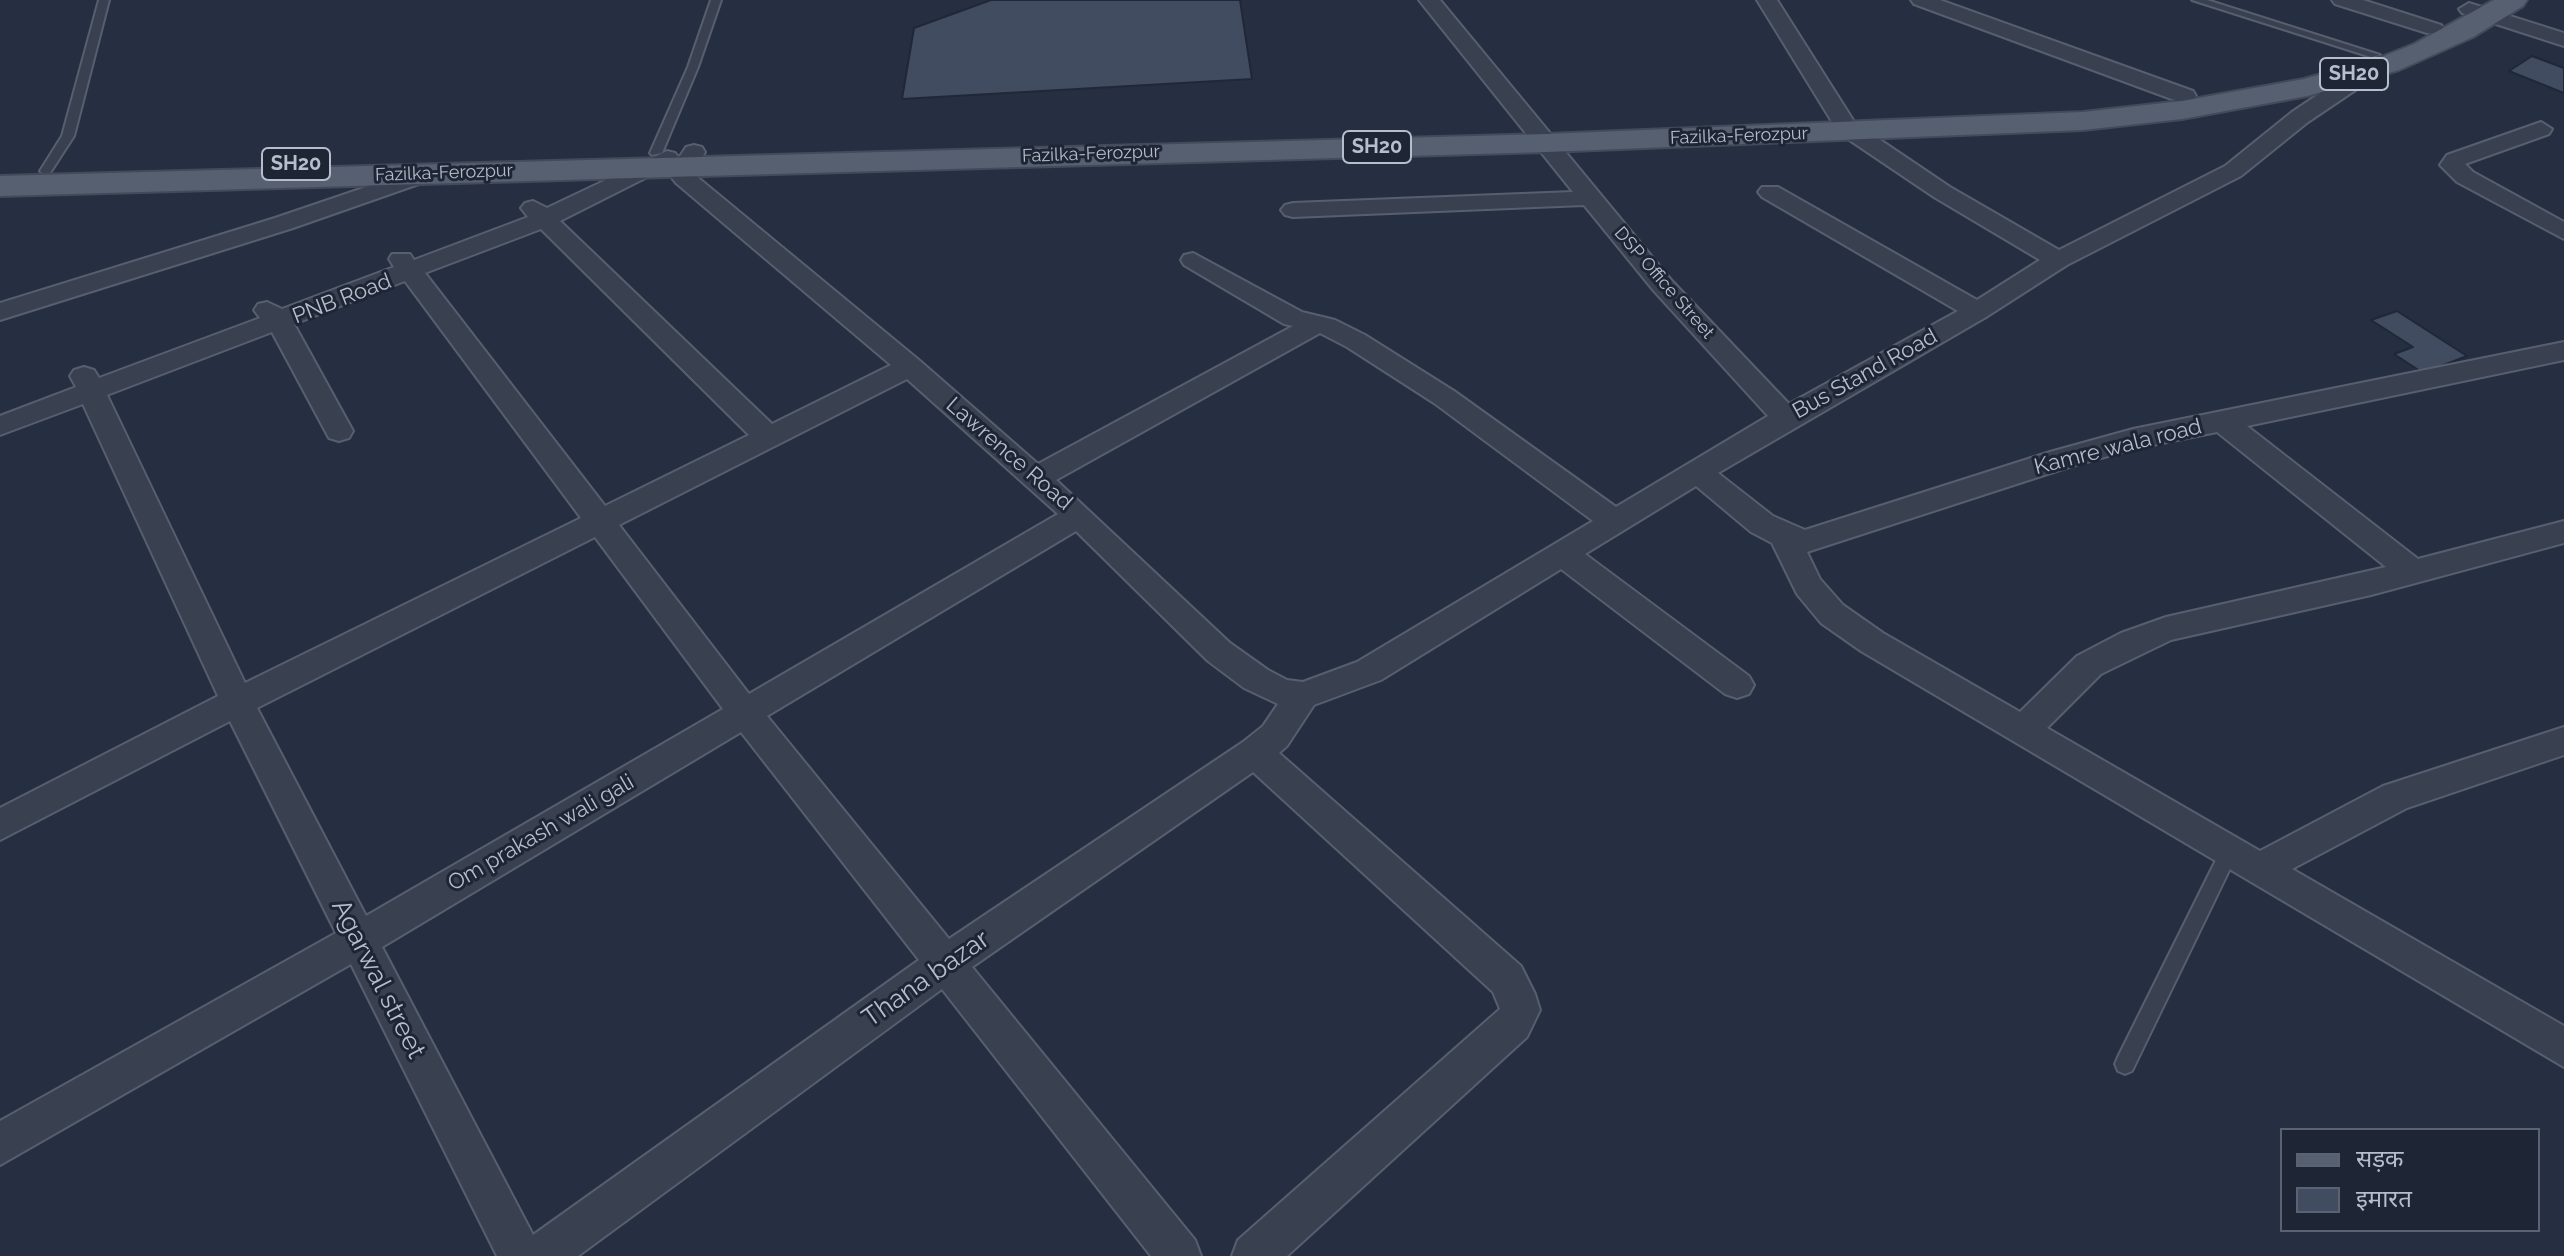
<!DOCTYPE html>
<meta charset="utf-8">
<style>
body{margin:0}
#map{position:relative;width:2564px;height:1256px;overflow:hidden;background:#252f41;font-family:Raleway,"Noto Sans Devanagari",sans-serif}
canvas{display:block}
.legend{position:absolute;left:2280px;top:1128px;width:260px;height:104px;box-sizing:border-box;background:#1e2636;border:2px solid #5b6272;margin:0;padding:10px 14px;list-style:none;font-size:24px;color:#b6bdcb}
.legend li{display:flex;align-items:center;gap:16px;height:40px}
.legend b{width:40px;border:2px solid #5b6272}
</style>
<div id="map">
<canvas width="2564" height="1256"></canvas>
<ul class="legend">
<li><b style="height:10px;background:#576071"></b>सड़क</li>
<li><b style="height:22px;background:#414c61"></b>इमारत</li>
</ul>
</div>
<script>
const g = document.querySelector('canvas').getContext('2d');
g.lineJoin = 'round';
function paint(path, color) { g.fillStyle = color; g.fill(path, 'evenodd'); }
const shape = rows => new Path2D(rows.map(r => 'M' + r).join(''));
function stroke(path, color, width, dash) { g.strokeStyle = color; g.lineWidth = width; g.lineCap = dash ? 'butt' : 'round'; g.setLineDash(dash || []); g.stroke(path); }
function label(font, color, halo, rows, align = 'center') {
  g.font = font + ' Raleway,sans-serif'; g.lineWidth = 6; g.setLineDash([]); g.textBaseline = 'middle'; g.strokeStyle = halo; g.fillStyle = color; for (const [text, x, y, turn = 0] of rows) {
    g.save(); g.translate(x, y); g.rotate((+turn || 0) * Math.PI / 180); g.textAlign = isNaN(turn) ? turn : align; if (halo) g.strokeText(text, 0, 0); g.fillText(text, 0, 0); g.restore();
  }
}
const building = shape([
 [991,0,1240,0,1252,79,902,99,914,28,991,0],
 [2532,56,2564,68,2564,93,2509,71,2532,56],
 [2397,311,2467,356,2423,373,2394,354,2413,347,2371,320,2397,311]
]);
paint(building, '#414c61');
stroke(building, '#202838', 2);
const service = shape([
 [99,0,109,0,74,136,50,173,42,173,40,171,62,136,99,0],
 [711,0,721,0,698,67,662,153,652,155,650,153,688,67,711,0],
 [2192,0,2207,0,2380,55,2371,57,2192,0],
 [2229,844,2235,846,2238,852,2132,1071,2125,1074,2118,1071,2115,1064,2118,1057,2223,846,2229,844]
]);
const minor = shape([
 [1419,0,1440,0,1672,281,1789,404,1958,311,1762,197,1758,192,1762,187,1778,187,1977,300,2040,260,1934,197,1845,137,1842,132,1845,127,1861,127,1950,187,2059,250,2225,166,2292,112,2340,80,2347,68,2363,68,2366,73,2357,89,2308,122,2241,176,2067,265,1986,317,1718,473,1773,516,1805,530,2050,452,2133,429,2564,342,2564,360,2247,426,2418,559,2564,521,2564,543,2371,595,2171,640,2101,674,2047,728,2260,851,2383,786,2564,727,2564,755,2407,808,2292,869,2564,1026,2564,1067,1861,651,1821,623,1797,594,1772,543,1751,532,1696,486,1585,554,1749,676,1754,685,1749,694,1737,698,1725,694,1561,569,1381,680,1314,705,1287,746,1279,753,1521,966,1535,994,1540,1010,1527,1037,1287,1256,1232,1256,1238,1240,1500,1009,1493,992,1253,772,972,967,1195,1240,1201,1256,1151,1256,942,989,578,1256,497,1256,351,964,0,1165,0,1121,336,933,230,721,0,840,0,808,218,696,83,404,0,435,0,416,76,387,70,376,74,370,84,367,94,370,99,378,260,318,254,310,258,304,267,302,282,309,394,267,389,259,392,254,410,254,414,260,528,217,521,208,525,203,533,201,547,208,667,151,675,153,679,158,675,163,560,221,772,424,891,365,676,183,672,178,673,167,686,147,694,145,702,147,705,152,697,167,696,176,920,361,1038,464,1293,326,1284,324,1184,265,1181,260,1184,255,1193,253,1302,312,1335,320,1365,335,1454,391,1616,507,1768,416,1654,291,1584,205,1293,217,1285,215,1281,210,1285,205,1293,203,1573,192,1419,0],
 [541,229,749,435,605,506,425,273,541,229],
 [405,281,581,518,245,683,107,395,272,332,329,438,339,441,349,438,353,431,294,324,405,281],
 [1320,333,1347,347,1434,403,1593,521,1357,662,1303,682,1287,680,1268,670,1230,643,1056,480,1320,333],
 [907,379,1058,514,749,694,619,525,907,379],
 [2217,432,2386,567,2166,617,2121,633,2077,656,2020,712,1883,633,1843,605,1820,579,1807,552,2069,467,2133,449,2217,432],
 [1076,531,1208,661,1244,688,1278,704,1263,726,1243,742,949,939,767,716,1076,531],
 [595,537,723,709,366,916,257,708,595,537],
 [741,732,919,960,533,1235,382,947,741,732],
 [1757,0,1777,0,1853,120,1850,125,1834,125,1757,0],
 [1911,0,1940,0,2193,91,2196,96,2193,101,2177,101,1914,4,1911,0],
 [2332,0,2363,0,2441,25,2444,29,2441,33,2427,33,2335,4,2332,0],
 [2469,3,2564,33,2564,46,2462,13,2459,9,2469,3],
 [2541,122,2552,129,2549,134,2465,164,2473,172,2564,222,2564,239,2457,182,2440,165,2447,155,2541,122],
 [425,167,433,169,437,174,433,179,293,228,0,320,0,303,275,218,425,167]
]);
const primary = shape([
 [2494,0,2527,0,2523,6,2473,37,2399,70,2307,96,2182,119,2083,130,1547,152,0,196,0,176,1547,134,2083,112,2182,101,2304,79,2379,58,2414,44,2494,0]
]);
stroke(service, '#575f6e', 4);
stroke(minor, '#575f6e', 4);
stroke(primary, '#434a5a', 4);
paint(service, '#394151');
paint(minor, '#394151');
paint(primary, '#576071');
label('18px', '#b6bdcb', '#1e2636', [
 ["Fazilka-Ferozpur",1739,136,-2],
 ["Fazilka-Ferozpur",1091,154,-2],
 ["Fazilka-Ferozpur",444,173,-2],
 ["DSP Office Street",1664,283,49]
]);
for (const [x, y, w] of [
 [2354,74,68],
 [1377,147,68],
 [296,164,68]
]) { const box = new Path2D(); box.roundRect(x - w / 2, y - 16, w, 32, 6); g.fillStyle = '#1e2636'; g.fill(box); stroke(box, '#b6bdcb', 2); }
label('bold 20px', '#b6bdcb', null, [
 ["SH20",2354,74],
 ["SH20",1377,147],
 ["SH20",296,164]
]);
label('22px', '#b6bdcb', '#1e2636', [
 ["PNB Road",342,299,-21],
 ["Bus Stand Road",1865,374,-29],
 ["Kamre wala road",2118,447,-14],
 ["Lawrence Road",1009,454,41],
 ["Om prakash wali gali",541,833,-30]
]);
label('26px', '#b6bdcb', '#1e2636', [
 ["Agarwal street",378,979,63],
 ["Thana bazar",926,979,-35]
]);
</script>
